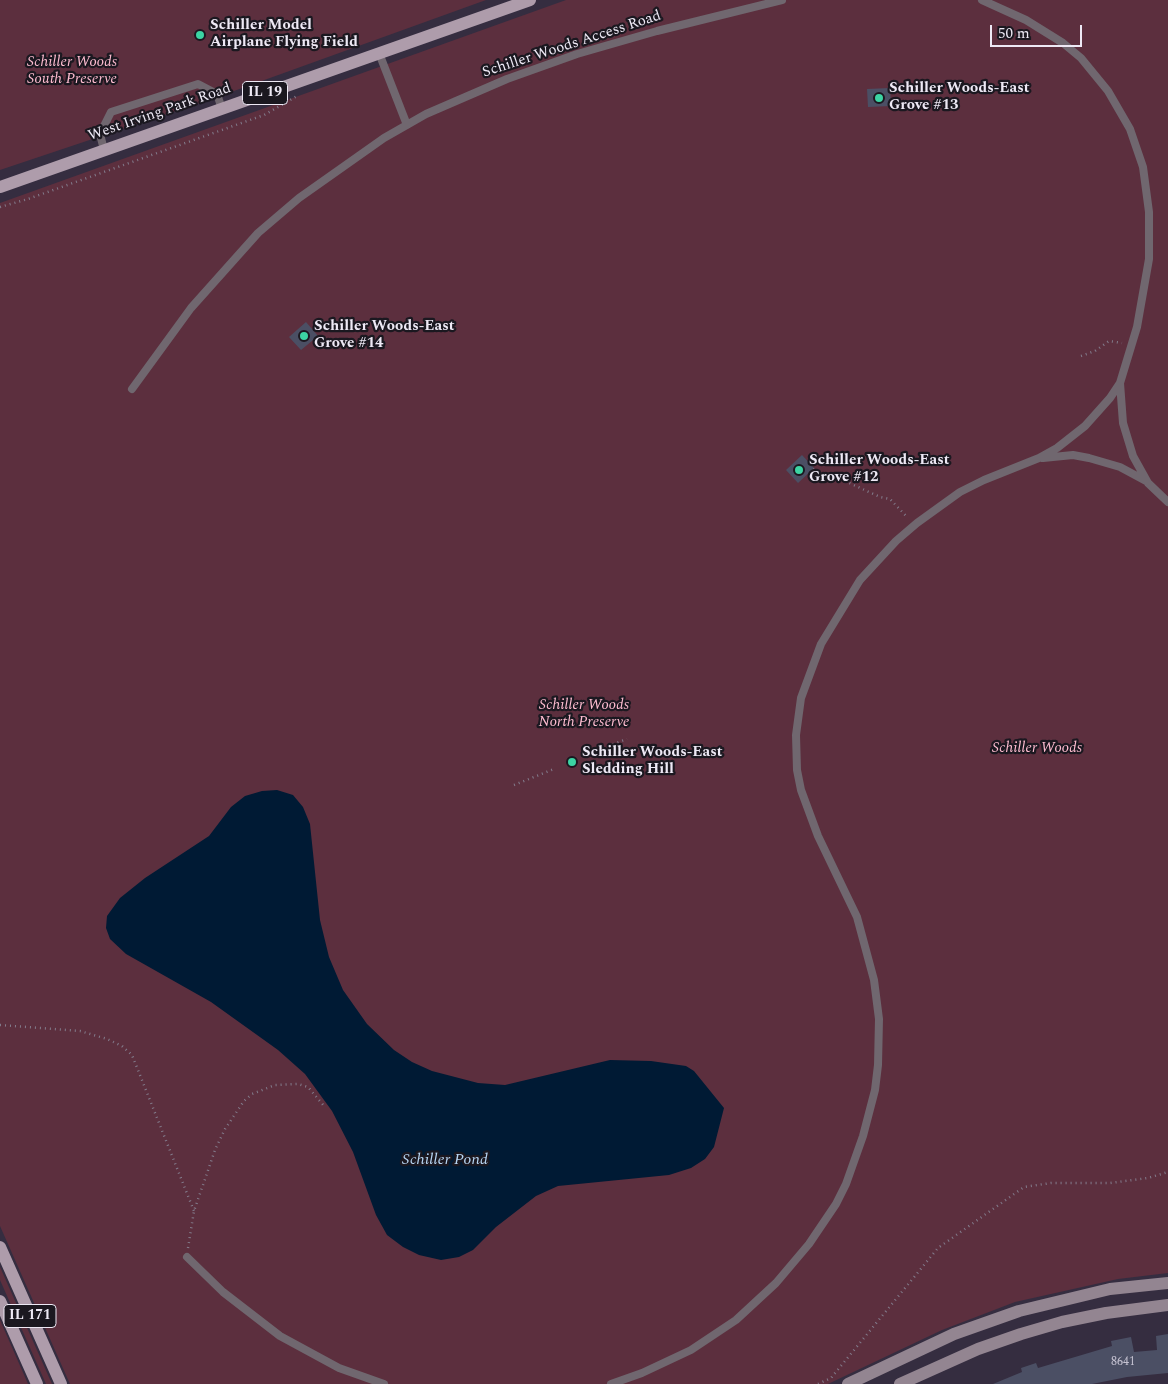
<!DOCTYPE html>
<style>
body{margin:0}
#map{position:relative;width:1168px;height:1384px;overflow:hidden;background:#352d40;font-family:Spectral,serif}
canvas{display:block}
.scale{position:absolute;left:990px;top:25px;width:92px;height:22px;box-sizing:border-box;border:2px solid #eee9f5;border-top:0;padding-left:6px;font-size:15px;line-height:18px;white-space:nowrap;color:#eee9f5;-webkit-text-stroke:4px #1b1820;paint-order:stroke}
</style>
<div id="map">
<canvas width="1168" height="1384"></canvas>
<div class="scale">50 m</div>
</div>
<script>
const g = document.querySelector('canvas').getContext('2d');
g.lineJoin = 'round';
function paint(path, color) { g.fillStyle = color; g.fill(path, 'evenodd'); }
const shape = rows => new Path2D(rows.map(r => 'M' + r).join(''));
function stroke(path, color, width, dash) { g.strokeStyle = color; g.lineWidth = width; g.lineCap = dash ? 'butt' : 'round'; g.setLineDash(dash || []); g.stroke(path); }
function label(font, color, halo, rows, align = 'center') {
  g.font = font + ' Spectral,serif'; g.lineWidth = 4.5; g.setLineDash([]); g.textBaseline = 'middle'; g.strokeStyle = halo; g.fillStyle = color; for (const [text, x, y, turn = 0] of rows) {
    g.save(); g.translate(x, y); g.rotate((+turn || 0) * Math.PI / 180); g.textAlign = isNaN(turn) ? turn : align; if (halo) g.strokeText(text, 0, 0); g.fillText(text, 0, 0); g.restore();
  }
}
paint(shape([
 [0,0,486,0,209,100,0,170],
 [566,0,1168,0,1168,1273,1118,1279,1015,1302,942,1330,828,1384,70,1384,0,1226,0,203],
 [0,1267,52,1384,46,1384,0,1280],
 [0,1320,28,1384,0,1384]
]), '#5c2f3e');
paint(shape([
 [277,790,293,795,303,807,310,824,320,920,329,957,343,990,367,1024,394,1050,412,1062,432,1071,478,1083,505,1085,610,1060,651,1061,686,1066,694,1071,724,1108,714,1147,705,1159,691,1168,669,1175,558,1186,536,1196,496,1227,473,1250,459,1257,441,1260,419,1255,403,1247,387,1235,376,1215,353,1152,332,1111,305,1074,278,1050,211,1002,126,954,110,939,106,928,107,916,120,898,145,878,209,836,231,807,245,796,262,791]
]), '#001a34');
paint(shape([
 [890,88,891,106,868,107,867,89],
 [306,322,318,336,301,350,289,337],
 [802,455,814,468,798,483,786,470],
 [1168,1334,1168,1373,1127,1377,1092,1384,993,1384,1022,1372,1021,1368,1036,1363,1038,1368,1112,1346,1111,1341,1131,1337,1134,1352,1157,1350,1156,1336]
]), '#4b4f64');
stroke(shape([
 [0,207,28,199,264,115,297,96],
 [1081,356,1095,351,1109,341,1122,343],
 [813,469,824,476,834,476,880,497,890,499,908,518],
 [594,751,627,739],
 [514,785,554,769],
 [0,1025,80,1031,107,1039,122,1046,132,1055,194,1211],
 [188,1248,194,1211,215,1150,225,1129,244,1101,252,1094,275,1085,298,1084,308,1087,324,1106],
 [818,1384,831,1378,938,1248,1024,1187,1051,1183,1110,1183,1148,1178,1168,1172]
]), '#837c8c', 2.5, [1, 4]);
stroke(shape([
 [379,53,407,125],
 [104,150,100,134,111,112,198,84,217,94,222,109],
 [1120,383,1123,423,1133,456,1148,483,1168,502],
 [132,389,191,308,258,233,299,198,384,138,426,114,507,79,577,54,657,31,782,0],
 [1043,458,1073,455,1089,458,1120,467,1146,481],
 [187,1257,223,1292,280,1336,339,1368,384,1384],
 [611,1384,642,1373,691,1350,736,1320,776,1283,809,1244,836,1204,846,1184,863,1136,875,1090,878,1065,879,1019,874,980,857,917,818,836,801,790,797,770,796,735,801,698,821,644,860,580,896,541,917,523,960,492,984,480,1039,458,1057,448,1085,426,1110,398,1120,383,1137,327,1149,259,1149,212,1143,167,1130,129,1108,91,1081,58,1063,43,1026,20,982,0]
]), '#70676f', 8);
stroke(shape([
 [848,1384,954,1334,1019,1311,1110,1289,1168,1283],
 [900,1384,978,1349,1021,1334,1062,1322,1106,1313,1168,1305]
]), '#938591', 12);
stroke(shape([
 [0,187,530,0],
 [0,1247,61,1384],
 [0,1301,37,1384]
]), '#ae9cab', 12);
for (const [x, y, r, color] of [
 [200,35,5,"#3cd4a3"],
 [879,98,5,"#3cd4a3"],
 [304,336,5,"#3cd4a3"],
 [799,470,5,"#3cd4a3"],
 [572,762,5,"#3cd4a3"]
]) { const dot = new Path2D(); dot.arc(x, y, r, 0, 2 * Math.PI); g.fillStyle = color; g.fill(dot); stroke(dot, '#1b1820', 2); }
label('12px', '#c5c2d1', null, [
 ["8641",1123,1363]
]);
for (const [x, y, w] of [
 [265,93,45],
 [30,1316,52]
]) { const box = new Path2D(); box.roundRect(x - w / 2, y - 11.5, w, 23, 4); g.fillStyle = '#1b1820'; g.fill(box); stroke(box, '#eee9f5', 1); }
label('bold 14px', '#eee9f5', null, [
 ["IL 19",265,93],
 ["IL 171",30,1316]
]);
label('bold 15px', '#eee9f5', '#1b1820', [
 ["Schiller Model",210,26],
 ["Airplane Flying Field",210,43],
 ["Schiller Woods-East",889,89],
 ["Grove #13",889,106],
 ["Schiller Woods-East",314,327],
 ["Grove #14",314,344],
 ["Schiller Woods-East",809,461],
 ["Grove #12",809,478],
 ["Schiller Woods-East",582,753],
 ["Sledding Hill",582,770]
], 'left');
label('15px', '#eee9f5', '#1b1820', [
 ["Schiller Woods Access Road",572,45,-18],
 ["West Irving Park Road",160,113,-19]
]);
label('italic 15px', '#febcd0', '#1b1820', [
 ["Schiller Woods",72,63],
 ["South Preserve",72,80],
 ["Schiller Woods",584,706],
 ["North Preserve",584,723],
 ["Schiller Woods",1037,749]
]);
label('italic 16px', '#b7d5f3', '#1b1820', [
 ["Schiller Pond",445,1161]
]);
</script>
